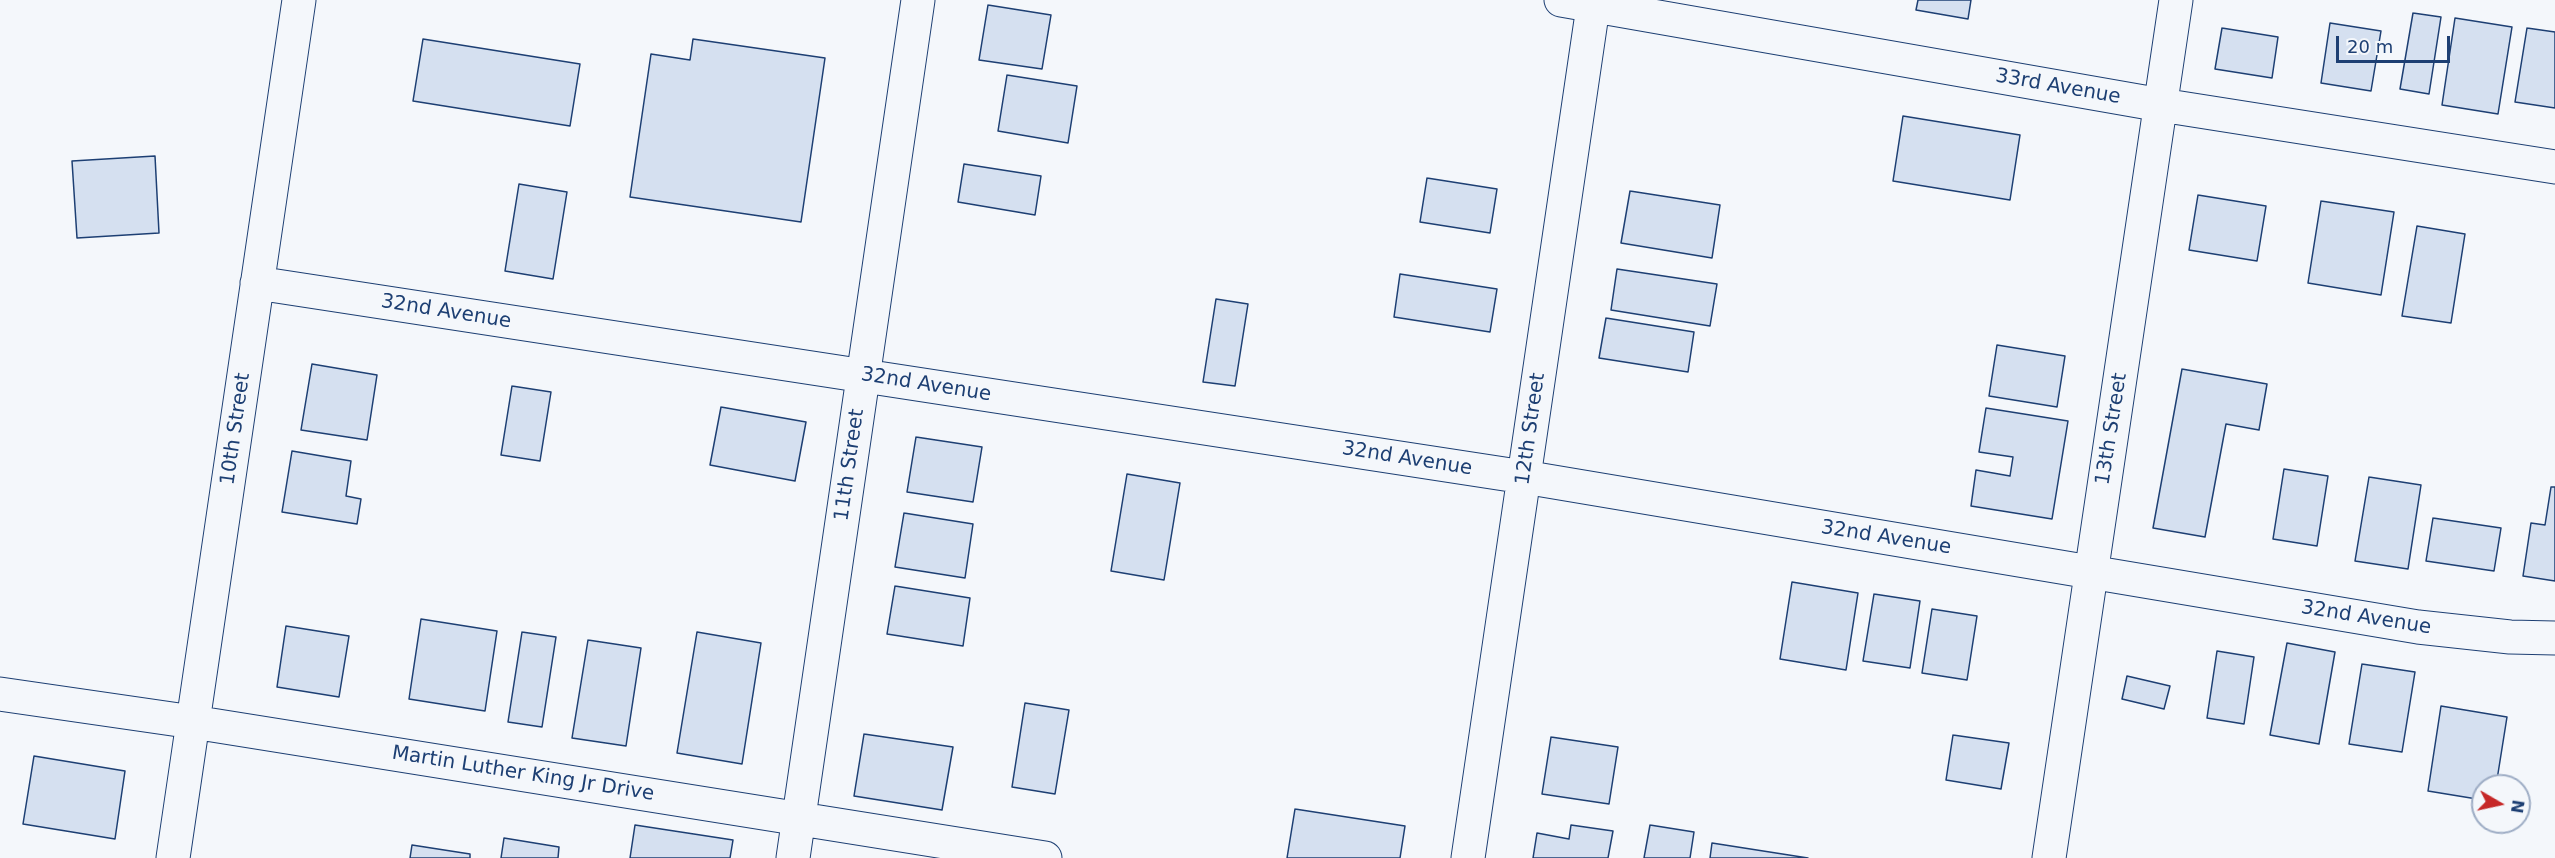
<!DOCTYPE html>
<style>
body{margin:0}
#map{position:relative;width:2555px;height:858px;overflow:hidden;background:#f4f7fb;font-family:"DejaVu Sans",sans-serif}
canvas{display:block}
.north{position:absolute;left:2471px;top:774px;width:60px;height:60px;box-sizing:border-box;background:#f4f7fb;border:2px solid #9eadc5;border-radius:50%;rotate:99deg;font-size:16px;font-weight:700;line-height:24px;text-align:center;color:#1d3f73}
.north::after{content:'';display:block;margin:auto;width:21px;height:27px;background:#c62828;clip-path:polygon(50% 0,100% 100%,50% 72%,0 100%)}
.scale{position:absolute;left:2336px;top:36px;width:114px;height:27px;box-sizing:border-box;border:3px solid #1d3f73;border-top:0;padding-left:8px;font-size:18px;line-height:21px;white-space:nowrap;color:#1d3f73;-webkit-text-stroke:4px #f4f7fb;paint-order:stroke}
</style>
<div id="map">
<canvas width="2555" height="858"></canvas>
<div class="north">N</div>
<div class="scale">20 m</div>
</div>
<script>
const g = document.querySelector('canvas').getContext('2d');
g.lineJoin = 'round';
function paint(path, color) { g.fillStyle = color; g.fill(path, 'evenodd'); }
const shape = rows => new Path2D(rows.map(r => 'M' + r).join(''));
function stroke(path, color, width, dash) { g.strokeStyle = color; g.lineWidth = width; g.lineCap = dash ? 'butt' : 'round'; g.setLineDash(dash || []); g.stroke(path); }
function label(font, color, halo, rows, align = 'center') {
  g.font = font + ' "DejaVu Sans",sans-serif'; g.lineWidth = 4.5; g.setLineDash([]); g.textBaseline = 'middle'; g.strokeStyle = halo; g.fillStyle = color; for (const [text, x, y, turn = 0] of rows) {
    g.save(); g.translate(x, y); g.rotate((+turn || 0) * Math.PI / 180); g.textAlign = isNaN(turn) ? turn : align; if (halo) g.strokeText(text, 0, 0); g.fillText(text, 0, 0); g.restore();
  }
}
const building = shape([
 [1918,0,1971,0,1968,19,1916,10,1918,0],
 [988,5,1051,15,1042,69,979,60,988,5],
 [2413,13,2441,17,2429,94,2400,89,2413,13],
 [2455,18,2512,27,2498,114,2442,105,2455,18],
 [2330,23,2381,31,2371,91,2321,83,2330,23],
 [2222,28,2278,37,2272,78,2215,69,2222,28],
 [2527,28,2555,32,2555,108,2515,102,2527,28],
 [423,39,580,64,570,126,413,101,423,39],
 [693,39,825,58,801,222,630,197,651,54,690,60,693,39],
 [1007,75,1077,86,1068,143,998,131,1007,75],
 [1903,116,2020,135,2010,200,1893,181,1903,116],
 [155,156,159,233,77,238,72,161,155,156],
 [964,164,1041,176,1035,215,958,202,964,164],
 [1427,178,1497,189,1490,233,1420,222,1427,178],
 [519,184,567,192,553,279,505,271,519,184],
 [1630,191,1720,205,1712,258,1621,243,1630,191],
 [2198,195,2266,206,2257,261,2189,250,2198,195],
 [2321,201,2394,212,2381,295,2308,283,2321,201],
 [2417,226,2465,234,2451,323,2402,316,2417,226],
 [1617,269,1717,284,1710,326,1611,310,1617,269],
 [1400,274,1497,289,1490,332,1394,317,1400,274],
 [1216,299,1248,304,1235,386,1203,382,1216,299],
 [1606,318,1694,332,1688,372,1599,358,1606,318],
 [1997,345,2065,356,2057,407,1989,396,1997,345],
 [312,364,377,375,367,440,301,430,312,364],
 [2182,369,2267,384,2259,430,2226,424,2205,537,2153,528,2182,369],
 [512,386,551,392,540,461,501,455,512,386],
 [721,407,806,422,795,481,710,465,721,407],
 [1986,408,2068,421,2052,519,1971,506,1976,470,2010,476,2013,457,1979,452,1986,408],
 [916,437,982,447,973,502,907,492,916,437],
 [292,451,351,461,346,496,361,499,357,524,282,512,292,451],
 [2284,469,2328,476,2317,546,2273,539,2284,469],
 [1127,474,1180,483,1164,580,1111,571,1127,474],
 [2369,477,2421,485,2408,569,2355,561,2369,477],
 [2551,487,2555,487,2555,581,2523,576,2531,523,2545,525,2551,487],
 [904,513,973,524,965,578,895,567,904,513],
 [2433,518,2501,528,2494,571,2426,561,2433,518],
 [1792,582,1858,593,1846,670,1780,659,1792,582],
 [895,586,970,598,963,646,887,634,895,586],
 [1874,594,1920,601,1910,668,1863,661,1874,594],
 [1932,609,1977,616,1967,680,1922,673,1932,609],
 [421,619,497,631,485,711,409,699,421,619],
 [286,626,349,636,339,697,277,687,286,626],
 [522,632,556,637,542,727,508,722,522,632],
 [697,632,761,643,742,764,677,753,697,632],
 [588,640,641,648,626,746,572,738,588,640],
 [2287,643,2335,652,2319,744,2270,735,2287,643],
 [2217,651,2254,657,2244,724,2207,718,2217,651],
 [2362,664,2415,672,2402,752,2349,744,2362,664],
 [2127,676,2170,686,2164,709,2122,699,2127,676],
 [1025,703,1069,710,1055,794,1012,787,1025,703],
 [2441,706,2507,717,2496,786,2483,786,2483,800,2428,791,2441,706],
 [864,734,953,747,942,810,854,796,864,734],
 [1953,735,2009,743,2001,789,1946,780,1953,735],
 [1551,737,1618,747,1609,804,1542,794,1551,737],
 [34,756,125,771,115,839,23,824,34,756],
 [1295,809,1405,826,1400,858,1287,858,1295,809],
 [635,825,733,840,730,858,630,858,635,825],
 [1571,825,1613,831,1608,858,1533,858,1537,833,1569,839,1571,825],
 [1650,825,1694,832,1690,858,1644,858,1650,825],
 [504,838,559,847,558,858,501,858,504,838],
 [1712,843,1808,858,1710,858,1712,843],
 [412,845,470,854,470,858,410,858,412,845]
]);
paint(building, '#d5e0f0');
stroke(building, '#1d3f73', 1.5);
const minor = shape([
 [1561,0,2161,105,2555,167],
 [257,283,1524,477,2418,627,2510,637,2555,638],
 [0,694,193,722,1045,858],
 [173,858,299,0],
 [793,858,918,0],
 [1468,858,1594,0],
 [2049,858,2176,0]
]);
stroke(minor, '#1d3f73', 35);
stroke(minor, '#f4f7fb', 33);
label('20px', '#1d3f73', '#f4f7fb', [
 ["33rd Avenue",2058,87,10],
 ["32nd Avenue",446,312,9],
 ["32nd Avenue",926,385,9],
 ["10th Street",236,429,-82],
 ["12th Street",1531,429,-82],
 ["13th Street",2112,429,-81],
 ["32nd Avenue",1407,459,9],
 ["11th Street",850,465,-82],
 ["32nd Avenue",1886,538,9],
 ["32nd Avenue",2366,618,9],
 ["Martin Luther King Jr Drive",523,774,9]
]);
</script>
